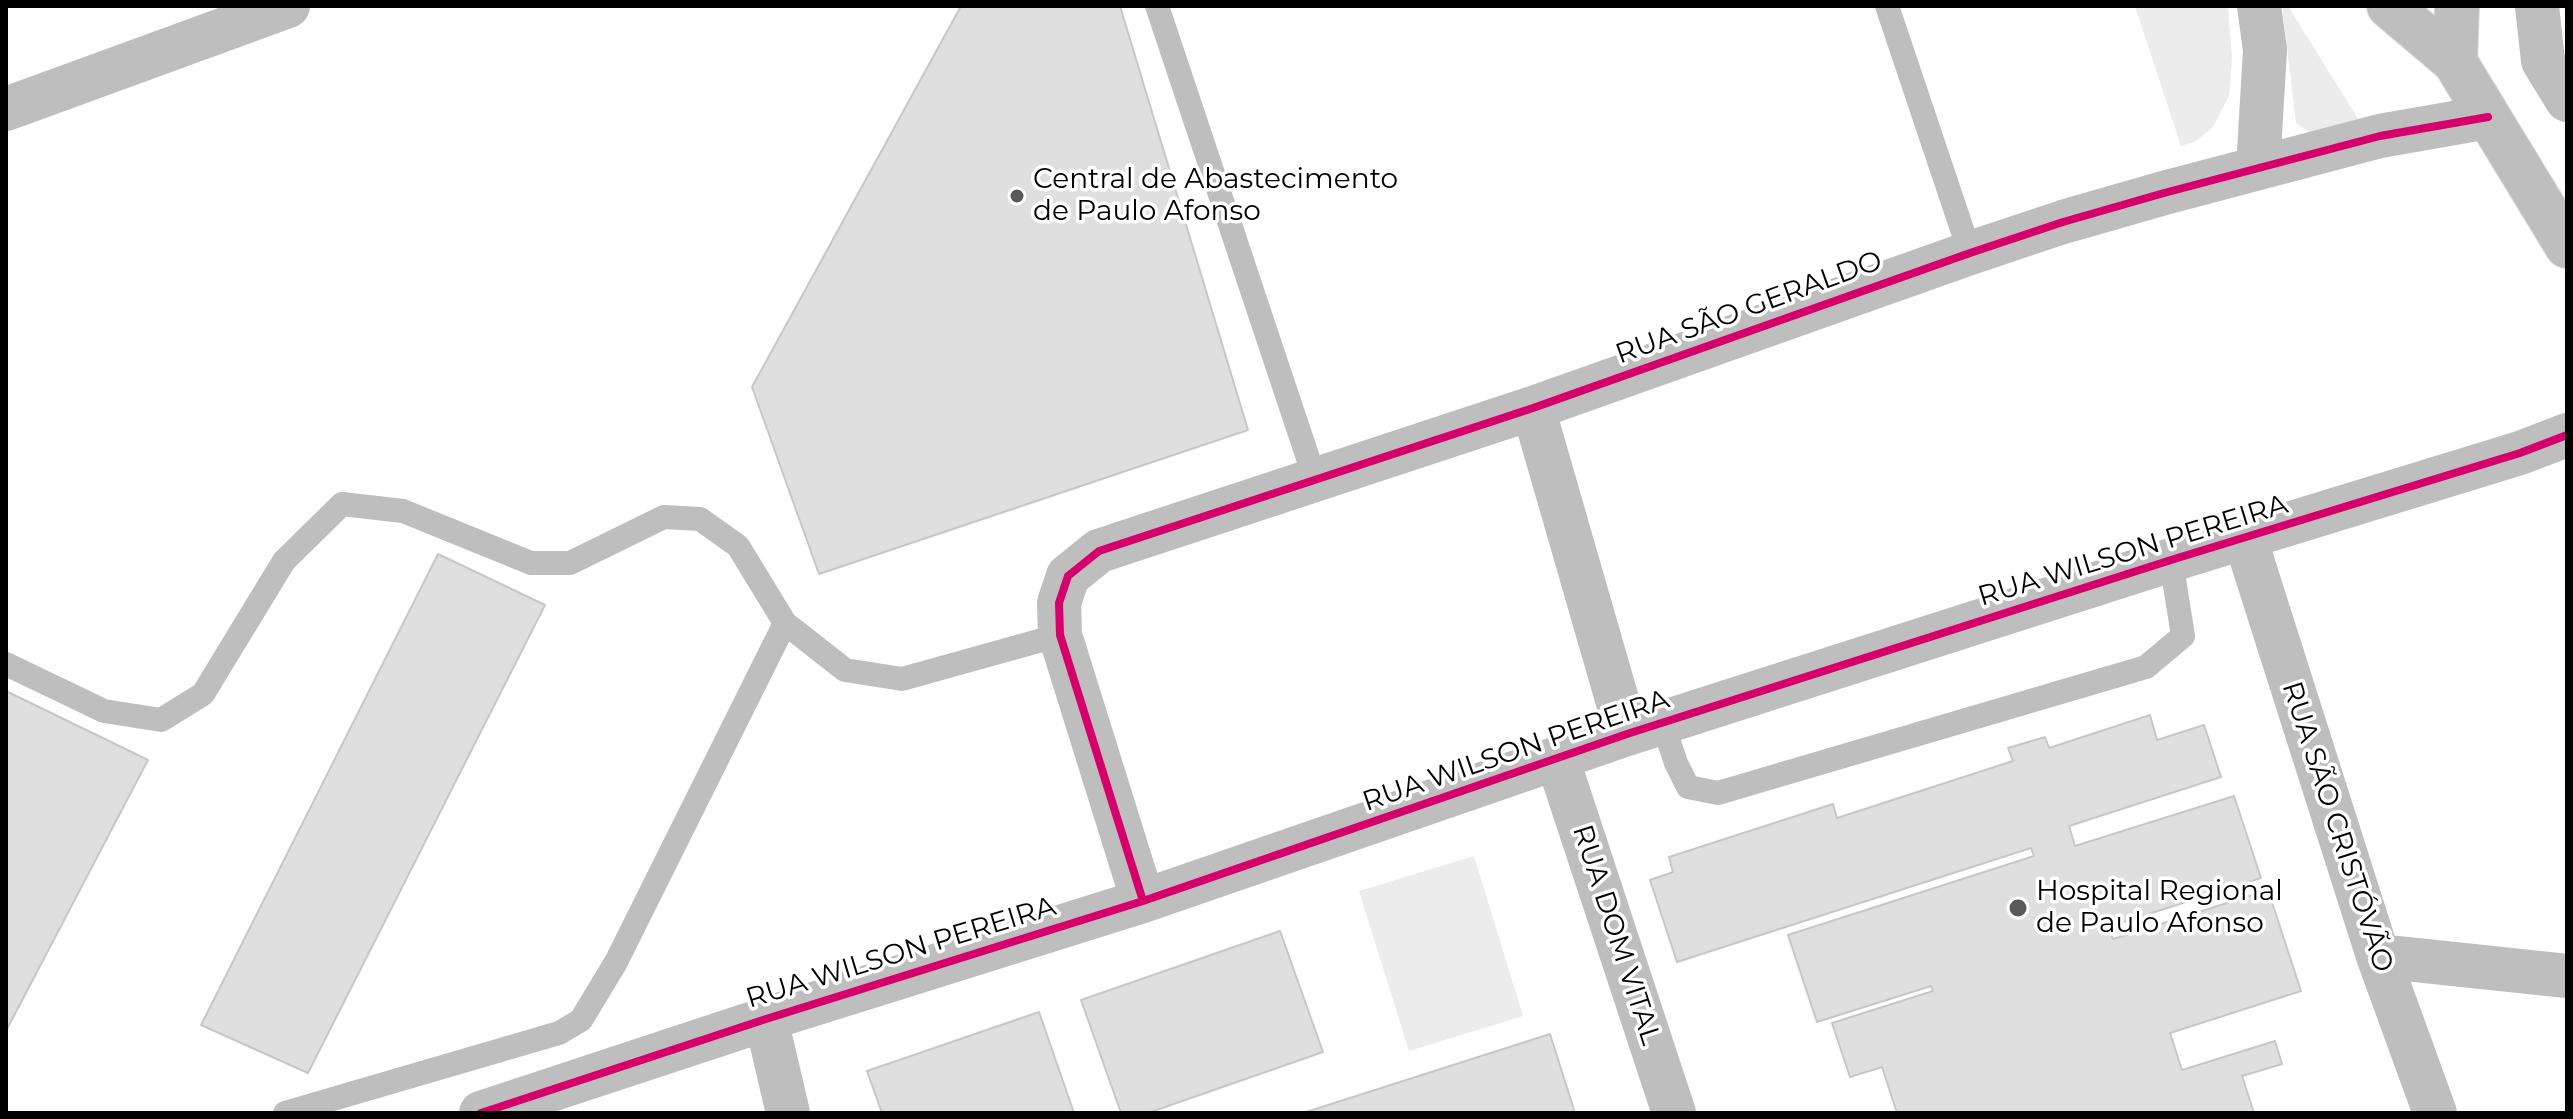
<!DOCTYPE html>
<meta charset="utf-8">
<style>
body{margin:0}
#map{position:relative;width:2573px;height:1119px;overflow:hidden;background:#fff;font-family:Montserrat,sans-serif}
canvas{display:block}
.frame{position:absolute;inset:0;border:8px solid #000;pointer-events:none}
</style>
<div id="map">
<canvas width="2573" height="1119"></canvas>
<div class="frame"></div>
</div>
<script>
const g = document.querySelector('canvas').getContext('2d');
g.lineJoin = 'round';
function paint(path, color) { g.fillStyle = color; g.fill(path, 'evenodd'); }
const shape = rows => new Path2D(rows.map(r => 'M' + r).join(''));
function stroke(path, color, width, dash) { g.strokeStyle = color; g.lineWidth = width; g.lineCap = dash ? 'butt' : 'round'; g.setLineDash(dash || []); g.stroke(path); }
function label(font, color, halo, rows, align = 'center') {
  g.font = font + ' Montserrat,sans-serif'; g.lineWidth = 7; g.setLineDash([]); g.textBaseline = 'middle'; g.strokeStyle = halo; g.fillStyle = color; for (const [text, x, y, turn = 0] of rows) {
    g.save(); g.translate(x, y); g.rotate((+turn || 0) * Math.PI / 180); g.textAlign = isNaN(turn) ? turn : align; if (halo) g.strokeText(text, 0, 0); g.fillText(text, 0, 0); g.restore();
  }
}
paint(shape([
 [2135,6,2228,6,2232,58,2229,96,2213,127,2196,141,2181,146],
 [2282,6,2288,6,2360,122,2310,133,2296,123],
 [1474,856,1523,1016,1409,1051,1359,891]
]), '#ececec');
const building = shape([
 [961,6,1120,6,1248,430,819,574,752,387,961,6],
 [438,554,545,605,308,1073,201,1025,438,554],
 [6,691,148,760,6,1031,6,691],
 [2150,715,2157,740,2204,725,2221,777,2069,826,2075,846,2234,796,2261,878,2108,927,2113,939,2268,890,2301,991,2170,1033,2182,1070,2275,1041,2282,1064,2242,1076,2254,1113,1897,1113,1882,1067,1850,1077,1832,1023,1933,991,1931,986,1817,1022,1788,935,2034,856,2031,848,1677,962,1650,880,1673,872,1669,857,1833,804,1837,818,2013,761,2008,748,2045,737,2049,748,2150,715],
 [1280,931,1323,1052,1148,1113,1121,1113,1081,1000,1280,931],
 [1039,1012,1074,1113,882,1113,867,1071,1039,1012],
 [1550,1034,1575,1113,1303,1113,1550,1034]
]);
paint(building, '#dfdfdf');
stroke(building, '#c7c7c7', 2);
const primary = shape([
 [2389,6,2455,62,2567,246],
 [2455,62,2457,6]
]);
stroke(primary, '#dbdbdb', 46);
stroke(shape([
 [1157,6,1315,479],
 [1887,6,1970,253],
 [6,664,104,711,161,720,203,694,284,561,342,504,403,511,531,563,570,563,664,517,700,519,738,546,785,623,845,670,902,679,1060,635],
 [1663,724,1676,763,1688,787,1718,793,2146,667,2183,636,2171,560],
 [285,1113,559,1033,581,1020,616,962,785,623]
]), '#bebebe', 24);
stroke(shape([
 [2537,6,2543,61,2567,100],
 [6,109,288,6],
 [2258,168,2265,50,2259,6],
 [1533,408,1627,734],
 [2245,538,2378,956,2435,1113],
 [1557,758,1674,1113],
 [1143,901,1060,635,1059,603,1068,576,1099,551,1533,408,1970,253,2063,222,2164,193,2380,136,2488,117],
 [2378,956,2567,976],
 [766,1019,788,1113],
 [481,1113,766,1019,1143,901,1627,734,2171,560,2520,453,2567,435]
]), '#bebebe', 44);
stroke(primary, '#bebebe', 44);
stroke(shape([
 [1143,901,1060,635,1059,603,1068,576,1099,551,1533,408,1970,253,2063,222,2164,193,2380,136,2488,117],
 [481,1113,766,1019,1143,901,1627,734,2171,560,2520,453,2567,435]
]), '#d6006c', 8);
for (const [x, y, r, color] of [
 [1017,196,8,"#595959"],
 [2018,908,10,"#595959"]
]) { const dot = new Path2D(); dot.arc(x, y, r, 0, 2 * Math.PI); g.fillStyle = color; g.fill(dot); stroke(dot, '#fff', 3); }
label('28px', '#000', '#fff', [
 ["Central de Abastecimento",1033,180],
 ["de Paulo Afonso",1033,212],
 ["Hospital Regional",2036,892],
 ["de Paulo Afonso",2036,924]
], 'left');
label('28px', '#000', '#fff', [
 ["RUA SÃO GERALDO",1749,308,-20],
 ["RUA WILSON PEREIRA",2133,551,-17],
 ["RUA WILSON PEREIRA",1516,751,-19],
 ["RUA SÃO CRISTÓVÃO",2337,827,72],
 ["RUA DOM VITAL",1616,935,72],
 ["RUA WILSON PEREIRA",901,953,-17]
]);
</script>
